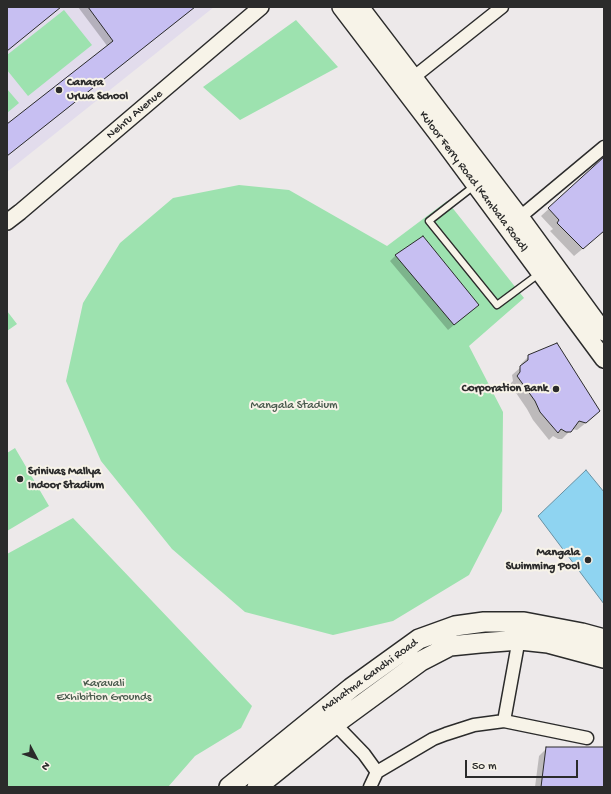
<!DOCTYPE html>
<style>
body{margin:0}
#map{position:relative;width:611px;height:794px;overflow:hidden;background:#ede9ea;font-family:"Gochi Hand",sans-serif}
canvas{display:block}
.frame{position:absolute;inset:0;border:8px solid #2b2b2b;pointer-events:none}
.north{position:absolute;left:16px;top:738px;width:40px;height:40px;-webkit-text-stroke:3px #f7f3e8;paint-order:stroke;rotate:131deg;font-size:11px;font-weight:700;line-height:16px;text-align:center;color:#2b2b2b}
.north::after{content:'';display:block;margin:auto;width:14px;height:18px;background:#2b2b2b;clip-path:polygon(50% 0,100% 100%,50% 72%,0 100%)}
.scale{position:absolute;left:465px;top:760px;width:113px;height:18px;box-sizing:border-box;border:2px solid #2b2b2b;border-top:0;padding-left:5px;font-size:12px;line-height:14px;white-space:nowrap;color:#2b2b2b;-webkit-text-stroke:3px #f7f3e8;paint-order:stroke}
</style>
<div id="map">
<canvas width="611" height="794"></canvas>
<div class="frame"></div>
<div class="north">N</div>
<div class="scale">50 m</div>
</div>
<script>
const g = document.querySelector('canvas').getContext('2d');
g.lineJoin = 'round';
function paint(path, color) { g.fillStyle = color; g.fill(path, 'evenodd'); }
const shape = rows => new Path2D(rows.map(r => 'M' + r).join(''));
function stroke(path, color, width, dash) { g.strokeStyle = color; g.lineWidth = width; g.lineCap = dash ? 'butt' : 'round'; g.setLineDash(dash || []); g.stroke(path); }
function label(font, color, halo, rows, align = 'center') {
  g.font = font + ' "Gochi Hand",sans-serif'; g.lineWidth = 4; g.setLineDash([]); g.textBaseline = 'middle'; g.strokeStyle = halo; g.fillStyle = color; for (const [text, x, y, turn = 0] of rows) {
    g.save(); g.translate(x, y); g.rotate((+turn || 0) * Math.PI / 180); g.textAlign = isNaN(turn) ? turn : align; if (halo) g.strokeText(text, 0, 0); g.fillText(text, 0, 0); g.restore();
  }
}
paint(shape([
 [7,7,214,7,7,172]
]), '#e2dcec');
paint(shape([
 [64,10,92,45,28,96,7,70,7,55],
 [296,20,338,67,240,120,203,87],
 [7,89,19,103,7,113],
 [239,185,289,190,387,246,447,201,524,298,469,346,503,412,502,511,469,575,393,621,333,635,245,612,172,549,101,461,66,381,83,303,120,243,173,198],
 [7,311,17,324,7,331],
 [15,448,49,506,7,531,7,453],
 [73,518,252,706,241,728,195,756,168,787,7,787,7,554]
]), '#9de2af');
const water = shape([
 [586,470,604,492,604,604,538,516,586,470]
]);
paint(water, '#8fd4f1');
stroke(water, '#6790a2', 1);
paint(shape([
 [78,7,195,7,7,156,7,125,108,47],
 [604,158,604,231,574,256,550,231,553,229,541,216],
 [396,255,472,310,448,330,390,261],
 [529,356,592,418,577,430,572,429,562,439,558,439,553,436,549,440,533,420,527,409,510,384,513,381,512,375,521,367,521,364],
 [547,748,604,748,604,787,535,787,539,756]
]), '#0003');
const building = shape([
 [7,7,61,7,7,51,7,7],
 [88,7,195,7,7,156,7,124,113,41,88,7],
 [604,157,604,231,583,249,557,223,559,220,548,208,604,157],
 [423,236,479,305,454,325,395,255,423,236],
 [557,343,600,411,586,423,579,421,571,432,566,432,561,429,558,433,540,412,535,401,517,376,520,372,520,366,528,360,528,355,557,343],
 [546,747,604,747,604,787,541,787,546,747]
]);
paint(building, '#c7bff2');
stroke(building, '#2b2b2b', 1);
const service = shape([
 [474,186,429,221,497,305,540,273]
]);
const minor = shape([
 [414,77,502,7],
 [520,217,604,147],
 [504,721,520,633],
 [335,724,364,754,377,772,370,787],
 [377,772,433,739,446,734,474,725,504,721,587,738]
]);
const tertiary = shape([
 [7,222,20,212,261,7]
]);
const secondary = shape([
 [341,7,440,137,604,359],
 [360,7,520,217,604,332]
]);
const primary = shape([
 [229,787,351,688,419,639,455,626,484,622,524,622,582,633,604,639],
 [257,787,335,724,421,661,450,646,480,643,520,640,548,643,604,658]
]);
stroke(service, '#2b2b2b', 9);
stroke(minor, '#2b2b2b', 15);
stroke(tertiary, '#2b2b2b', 18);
stroke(secondary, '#2b2b2b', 20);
stroke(primary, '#2b2b2b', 22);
stroke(service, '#f7f3e8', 6);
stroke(minor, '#f7f3e8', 12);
stroke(tertiary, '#f7f3e8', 15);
stroke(secondary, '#f7f3e8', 17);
stroke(primary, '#f7f3e8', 19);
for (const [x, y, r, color] of [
 [59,90,4,"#2b2b2b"],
 [556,389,4,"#2b2b2b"],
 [20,479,4,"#2b2b2b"],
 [588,560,4,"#2b2b2b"]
]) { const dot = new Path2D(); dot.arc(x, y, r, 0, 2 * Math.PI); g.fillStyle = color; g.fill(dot); stroke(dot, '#f7f3e8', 1.5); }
label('bold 12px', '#2b2b2b', '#f7f3e8', [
 ["Canara",67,83],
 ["Urwa School",67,97],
 ["Corporation Bank",548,389,"right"],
 ["Srinivas Mallya",28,472],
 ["Indoor Stadium",28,486],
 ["Mangala",580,553,"right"],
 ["Swimming Pool",580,567,"right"]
], 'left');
label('12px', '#2b2b2b', '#f7f3e8', [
 ["Nehru Avenue",135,115,-40],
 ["Kuloor Ferry Road (Kambala Road)",473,182,53],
 ["Mahatma Gandhi Road",370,676,-36]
]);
label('12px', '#48594c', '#f7f3e8', [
 ["Mangala Stadium",294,406],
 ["Karavali",104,684],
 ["Exhibition Grounds",104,698]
]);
</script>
